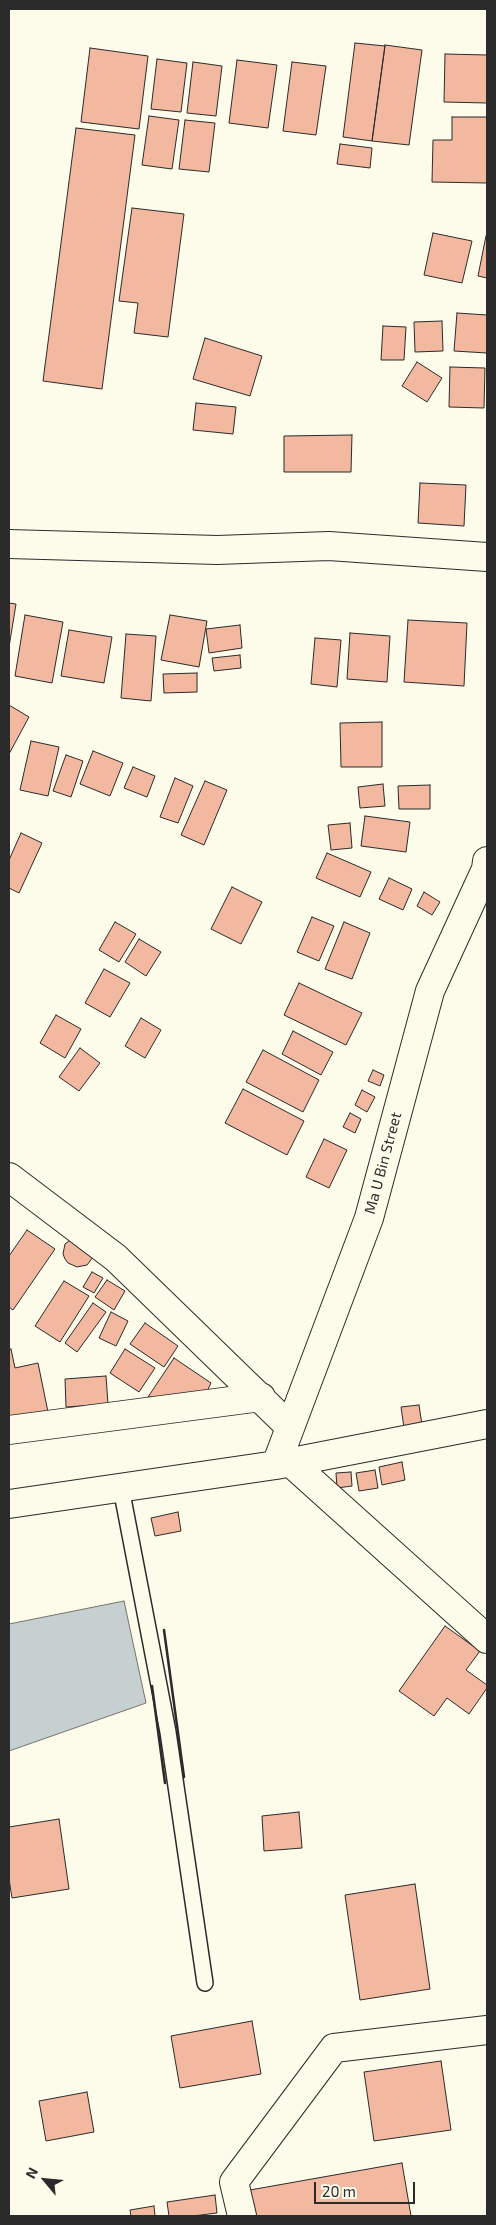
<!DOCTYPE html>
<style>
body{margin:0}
#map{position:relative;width:496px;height:2225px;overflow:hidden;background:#fdfbea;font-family:"Exo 2",sans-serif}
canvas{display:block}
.frame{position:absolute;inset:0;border:10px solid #2b2b2b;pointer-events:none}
.north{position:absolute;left:20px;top:2155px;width:50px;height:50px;-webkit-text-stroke:4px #fdfbea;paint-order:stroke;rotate:298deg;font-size:14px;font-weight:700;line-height:20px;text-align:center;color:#2b2b2b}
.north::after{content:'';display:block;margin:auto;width:18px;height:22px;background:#2b2b2b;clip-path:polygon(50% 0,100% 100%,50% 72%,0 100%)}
.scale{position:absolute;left:314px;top:2182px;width:101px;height:22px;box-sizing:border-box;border:2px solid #2b2b2b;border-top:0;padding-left:6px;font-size:15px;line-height:18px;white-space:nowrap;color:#2b2b2b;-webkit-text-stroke:4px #fdfbea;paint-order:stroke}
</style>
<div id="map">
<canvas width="496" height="2225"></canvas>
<div class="frame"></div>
<div class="north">N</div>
<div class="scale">20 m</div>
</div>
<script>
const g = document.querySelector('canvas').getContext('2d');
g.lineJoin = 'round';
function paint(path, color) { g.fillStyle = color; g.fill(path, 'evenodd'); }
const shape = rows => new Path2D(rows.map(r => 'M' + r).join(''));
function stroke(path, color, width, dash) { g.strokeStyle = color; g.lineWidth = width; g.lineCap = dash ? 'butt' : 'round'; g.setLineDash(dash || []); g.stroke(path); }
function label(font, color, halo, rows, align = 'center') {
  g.font = font + ' "Exo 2",sans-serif'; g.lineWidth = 4; g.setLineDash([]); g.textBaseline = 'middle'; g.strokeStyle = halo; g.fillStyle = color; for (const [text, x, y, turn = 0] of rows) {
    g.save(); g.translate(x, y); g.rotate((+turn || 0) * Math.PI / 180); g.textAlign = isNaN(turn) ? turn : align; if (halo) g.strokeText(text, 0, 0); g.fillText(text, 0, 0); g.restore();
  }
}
const water = shape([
 [124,1601,146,1703,9,1751,9,1624,124,1601]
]);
paint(water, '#c7d0d0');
stroke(water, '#74746e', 1);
const building = shape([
 [355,43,385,46,372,141,343,137,355,43],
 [385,45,422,50,409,145,372,141,385,45],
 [90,48,148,56,139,129,81,122,90,48],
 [445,54,487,55,487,103,444,102,445,54],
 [157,59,187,63,181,112,151,109,157,59],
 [237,60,277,65,268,128,229,123,237,60],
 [193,62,222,66,216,116,187,113,193,62],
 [292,62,326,66,316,135,283,131,292,62],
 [149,116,179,120,172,169,142,165,149,116],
 [452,117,487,117,487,183,432,182,433,140,452,140,452,117],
 [185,120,215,123,209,172,179,169,185,120],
 [76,128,135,135,102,389,43,381,76,128],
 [340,144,372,148,370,168,337,164,340,144],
 [132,208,184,214,168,337,134,333,138,303,119,301,132,208],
 [433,233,472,241,462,283,424,275,433,233],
 [486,236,487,236,487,278,478,276,486,236],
 [457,313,487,315,487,353,454,351,457,313],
 [442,321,443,351,415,352,414,322,442,321],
 [383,326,406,327,404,360,381,360,383,326],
 [205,338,262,356,250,396,193,379,205,338],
 [417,362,442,378,427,402,402,386,417,362],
 [450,367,485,368,484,408,449,407,450,367],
 [196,403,236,407,233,434,193,430,196,403],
 [352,435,351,472,284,472,284,436,352,435],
 [420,483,466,485,464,526,418,523,420,483],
 [9,603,16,604,9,647,9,603],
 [25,615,63,622,52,683,15,676,25,615],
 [170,615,207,621,199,667,161,660,170,615],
 [408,620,467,623,464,686,404,682,408,620],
 [240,625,242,648,209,653,206,629,240,625],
 [69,630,112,637,104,683,61,676,69,630],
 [350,633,390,636,387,682,347,679,350,633],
 [126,634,156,636,151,701,121,698,126,634],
 [315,638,341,640,337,687,311,684,315,638],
 [240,655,241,668,214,671,212,658,240,655],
 [197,673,197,692,164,693,163,674,197,673],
 [9,705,29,717,9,754,9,705],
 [382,722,382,767,341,767,340,723,382,722],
 [31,741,59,747,48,796,20,790,31,741],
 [93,751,123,763,110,796,80,784,93,751],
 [66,755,83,761,71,797,53,791,66,755],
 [133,767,155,776,147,797,124,788,133,767],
 [175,778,193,786,178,823,160,817,175,778],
 [205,781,227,790,204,845,181,835,205,781],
 [383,784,385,806,360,808,358,787,383,784],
 [430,785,430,809,399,809,398,786,430,785],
 [365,816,410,822,406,852,361,846,365,816],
 [350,823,352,848,331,850,328,825,350,823],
 [21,833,42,843,19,893,9,888,9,860,21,833],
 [327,853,371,872,360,897,316,878,327,853],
 [389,878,412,889,403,910,379,899,389,878],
 [232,887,262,902,241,944,211,929,232,887],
 [424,892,440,902,432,915,417,906,424,892],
 [312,917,334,926,319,961,297,952,312,917],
 [115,922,136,934,119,962,99,950,115,922],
 [344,922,370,933,352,979,325,969,344,922],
 [139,939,161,952,146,976,125,962,139,939],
 [104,969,130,983,110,1017,85,1003,104,969],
 [299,983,362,1013,346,1045,284,1015,299,983],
 [56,1015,81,1029,65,1058,40,1043,56,1015],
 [141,1018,161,1030,145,1058,125,1046,141,1018],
 [293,1031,333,1052,321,1075,282,1054,293,1031],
 [80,1048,100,1063,79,1091,59,1077,80,1048],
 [263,1050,319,1080,303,1112,246,1082,263,1050],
 [373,1070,384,1075,380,1086,368,1081,373,1070],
 [243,1089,304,1121,287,1155,225,1123,243,1089],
 [362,1090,375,1097,367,1112,355,1105,362,1090],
 [350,1113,361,1119,355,1133,343,1127,350,1113],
 [324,1139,347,1150,329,1188,306,1177,324,1139],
 [27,1230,55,1249,13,1310,9,1307,9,1256,27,1230],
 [73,1238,93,1257,87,1265,77,1267,68,1263,65,1259,63,1254,65,1244,73,1238],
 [92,1272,103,1278,94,1293,83,1287,92,1272],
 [107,1280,125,1291,114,1310,95,1297,107,1280],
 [64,1281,89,1296,60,1342,35,1326,64,1281],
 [93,1303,106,1312,77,1352,65,1343,93,1303],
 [111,1312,128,1321,116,1346,99,1338,111,1312],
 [145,1323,178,1346,164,1367,130,1344,145,1323],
 [11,1349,15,1368,38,1363,48,1412,9,1420,9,1350,11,1349],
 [125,1349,155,1368,139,1392,110,1373,125,1349],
 [174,1358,211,1383,204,1398,148,1397,174,1358],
 [106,1376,108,1404,66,1407,65,1379,106,1376],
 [419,1405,422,1425,404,1428,401,1407,419,1405],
 [402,1462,405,1480,382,1485,379,1467,402,1462],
 [375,1470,378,1488,359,1491,356,1473,375,1470],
 [351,1472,352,1486,337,1488,336,1473,351,1472],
 [178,1512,181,1531,155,1536,151,1518,178,1512],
 [445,1626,480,1651,466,1670,487,1685,487,1688,469,1714,447,1698,434,1716,399,1691,445,1626],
 [299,1812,302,1848,264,1851,262,1816,299,1812],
 [59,1819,69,1889,12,1898,9,1879,9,1827,59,1819],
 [415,1884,430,1989,360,2000,345,1895,415,1884],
 [252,2021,261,2074,180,2088,171,2036,252,2021],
 [441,2061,451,2130,374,2141,364,2072,441,2061],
 [87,2092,94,2132,46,2141,39,2101,87,2092],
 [402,2163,411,2216,255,2216,250,2190,402,2163],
 [215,2195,217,2213,193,2216,169,2216,167,2202,215,2195],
 [154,2206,155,2216,131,2216,130,2210,154,2206]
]);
paint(building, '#f2b8a0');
stroke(building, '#2b2b2b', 1);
const lane = shape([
 [121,1488,168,1732,205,1983]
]);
const street = shape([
 [9,544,217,550,329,546,487,557],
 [9,1177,116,1258,290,1427],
 [9,1430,261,1397],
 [289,1461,487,1639],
 [276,1465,369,1218,430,991,486,869,487,861],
 [9,1504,276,1465,487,1424],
 [242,2216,234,2182,334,2048,487,2030]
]);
stroke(lane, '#2b2b2b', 18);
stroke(street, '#2b2b2b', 30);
stroke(lane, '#fdfbea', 15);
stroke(street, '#fdfbea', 28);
stroke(shape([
 [164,1630,184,1777],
 [152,1686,165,1783]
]), '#2b2b2b', 2.5);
label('15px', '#2b2b2b', '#fdfbea', [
 ["Ma U Bin Street",383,1163,-75]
]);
</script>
